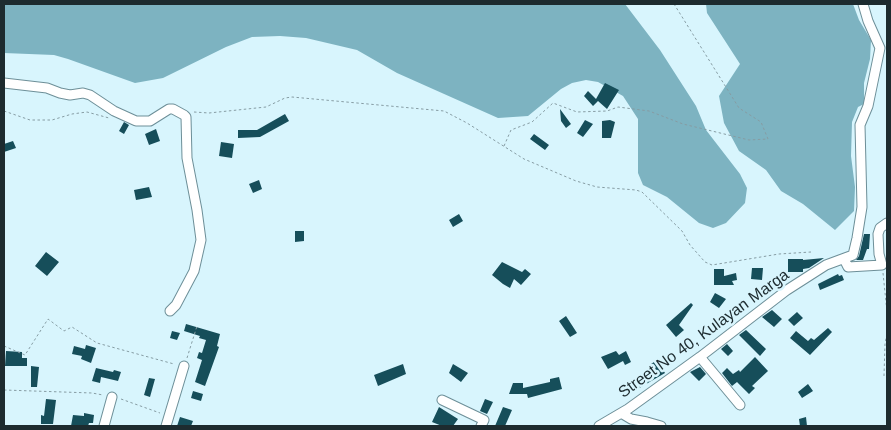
<!DOCTYPE html>
<style>
body{margin:0}
#map{position:relative;width:891px;height:430px;overflow:hidden;background:#d8f5fd;font-family:Helvetica,sans-serif}
canvas{display:block}
.frame{position:absolute;inset:0;border:5px solid #1d2b2f;pointer-events:none}
</style>
<div id="map">
<canvas width="891" height="430"></canvas>
<div class="frame"></div>
</div>
<script>
const g = document.querySelector('canvas').getContext('2d');
g.lineJoin = 'round';
function paint(path, color) { g.fillStyle = color; g.fill(path, 'evenodd'); }
const shape = rows => new Path2D(rows.map(r => 'M' + r).join(''));
function stroke(path, color, width, dash) { g.strokeStyle = color; g.lineWidth = width; g.lineCap = dash ? 'butt' : 'round'; g.setLineDash(dash || []); g.stroke(path); }
function label(font, color, halo, rows, align = 'center') {
  g.font = font + ' Helvetica,sans-serif'; g.lineWidth = 5; g.setLineDash([]); g.textBaseline = 'middle'; g.strokeStyle = halo; g.fillStyle = color; for (const [text, x, y, turn = 0] of rows) {
    g.save(); g.translate(x, y); g.rotate((+turn || 0) * Math.PI / 180); g.textAlign = isNaN(turn) ? turn : align; if (halo) g.strokeText(text, 0, 0); g.fillText(text, 0, 0); g.restore();
  }
}
paint(shape([
 [4,4,625,4,660,50,696,106,706,130,740,174,747,188,745,203,726,223,713,228,699,223,667,197,643,185,638,173,638,119,623,96,598,82,586,80,572,83,561,89,528,116,498,118,397,73,357,50,306,38,280,36,252,37,226,47,163,78,135,83,68,59,54,55,4,53],
 [706,4,853,4,859,20,871,40,870,59,864,83,864,104,858,107,852,122,851,156,855,187,854,211,835,230,803,204,781,191,766,170,739,151,724,123,719,96,740,64,707,13]
]), '#7db3c1');
paint(shape([
 [605,83,619,90,607,109,598,101,593,106,584,96,588,91,596,99],
 [560,109,571,124,566,128,561,121],
 [285,114,289,121,260,137,238,138,238,130,257,130],
 [585,120,593,124,583,137,577,133],
 [610,120,615,122,611,138,602,138,602,121],
 [124,122,129,125,124,134,119,131],
 [156,129,160,141,149,145,145,134],
 [534,134,549,145,545,150,530,139],
 [13,141,16,148,4,152,4,144],
 [221,142,234,144,232,158,219,156],
 [259,180,262,189,253,193,249,184],
 [149,187,152,197,136,200,134,190],
 [459,214,463,221,453,227,449,220],
 [295,231,304,231,304,241,295,242],
 [864,234,870,234,869,249,867,249,863,260,856,260,859,256],
 [46,252,59,262,47,276,35,266],
 [824,258,809,268,803,269,803,272,788,272,788,259,803,259,803,260],
 [502,262,522,272,525,269,531,274,521,285,514,279,510,288,503,284,492,275],
 [752,268,763,268,762,280,751,279],
 [714,269,724,269,724,276,736,273,737,280,732,281,734,285,714,285],
 [838,274,839,276,842,275,844,280,820,290,818,284],
 [715,293,726,299,719,308,710,302],
 [691,303,693,305,679,325,684,330,676,337,666,325],
 [772,310,782,319,774,327,762,317],
 [797,312,803,318,794,326,788,320],
 [566,316,577,333,570,337,559,321],
 [186,324,220,334,217,346,219,347,205,386,195,382,202,360,197,358,199,352,202,353,206,340,199,338,200,336,184,331],
 [828,328,832,332,810,355,790,338,796,331,808,341,811,338,814,340],
 [746,330,766,349,760,356,739,335],
 [172,331,180,333,177,340,170,338],
 [727,344,733,351,728,356,721,349],
 [86,345,96,348,91,363,81,359,82,356,72,354,74,346,85,349],
 [6,351,22,352,22,358,27,358,27,366,5,366],
 [616,351,619,355,626,351,631,362,625,365,623,361,608,369,601,357],
 [755,357,768,371,752,386,755,388,749,394,737,382,732,386,722,373,727,368,733,374,739,370,740,372],
 [657,360,665,373,629,394,623,385,650,370,648,366],
 [403,364,406,374,378,386,374,375],
 [453,364,468,373,461,382,449,373],
 [31,366,39,367,37,387,31,387],
 [700,367,706,374,699,381,690,372],
 [96,368,113,372,114,370,121,372,118,381,101,377,100,383,92,381],
 [559,377,562,389,528,398,527,394,509,394,513,383,523,383,523,388,550,382,550,379],
 [149,378,155,379,150,397,144,395],
 [808,384,813,391,802,398,798,392],
 [193,391,203,394,201,401,191,398],
 [46,399,56,400,53,424,41,424,41,415,44,416],
 [485,399,493,402,487,414,480,411],
 [439,407,458,419,453,426,442,426,432,422],
 [503,407,512,410,505,426,495,426],
 [84,413,94,415,93,423,89,423,88,426,71,426,73,415,84,416],
 [180,417,193,421,191,426,177,426],
 [806,417,807,426,800,426,799,419]
]), '#164e5a');
const minor = shape([
 [4,83,47,88,60,93,70,95,83,93,90,95,114,111,136,121,150,121,169,109,173,109,184,115,186,117,187,158,197,210,201,240,194,271,176,305,170,311],
 [844,259,848,267,882,265,879,254,878,234,880,228,887,223],
 [700,357,740,405],
 [442,400,484,420,481,426],
 [621,413,631,419,647,422,661,426],
 [104,426,112,397],
 [166,426,184,366],
 [599,426,628,409,700,357,787,290,826,265,853,255,857,238,862,207,860,125,868,106,880,48,868,21,863,4]
]);
stroke(minor, '#6d8f98', 11);
stroke(shape([
 [4,111,30,120,52,120,72,114,87,112,109,118],
 [194,112,209,113,266,107,285,98,292,97,444,111,467,123,524,159,576,181,597,187,636,190,642,192,682,231,690,245,705,262,712,265,779,254,811,252],
 [504,146,511,130,532,122,553,103,577,112,607,111,618,107,649,111,683,124,749,140,768,139,761,122,739,108,674,4],
 [883,273,887,312],
 [4,346,25,355,48,319,64,331,72,327,97,343,174,364],
 [187,358,197,326],
 [884,376,885,344,887,333],
 [4,390,92,393,103,395],
 [121,399,160,413]
]), '#869ca3', 1, [2.5, 2.5]);
stroke(minor, '#fff', 9);
label('16px', '#1d2b2f', '#d8f5fd', [
 ["Street No 40, Kulayan Marga",704,334,-36]
]);
</script>
